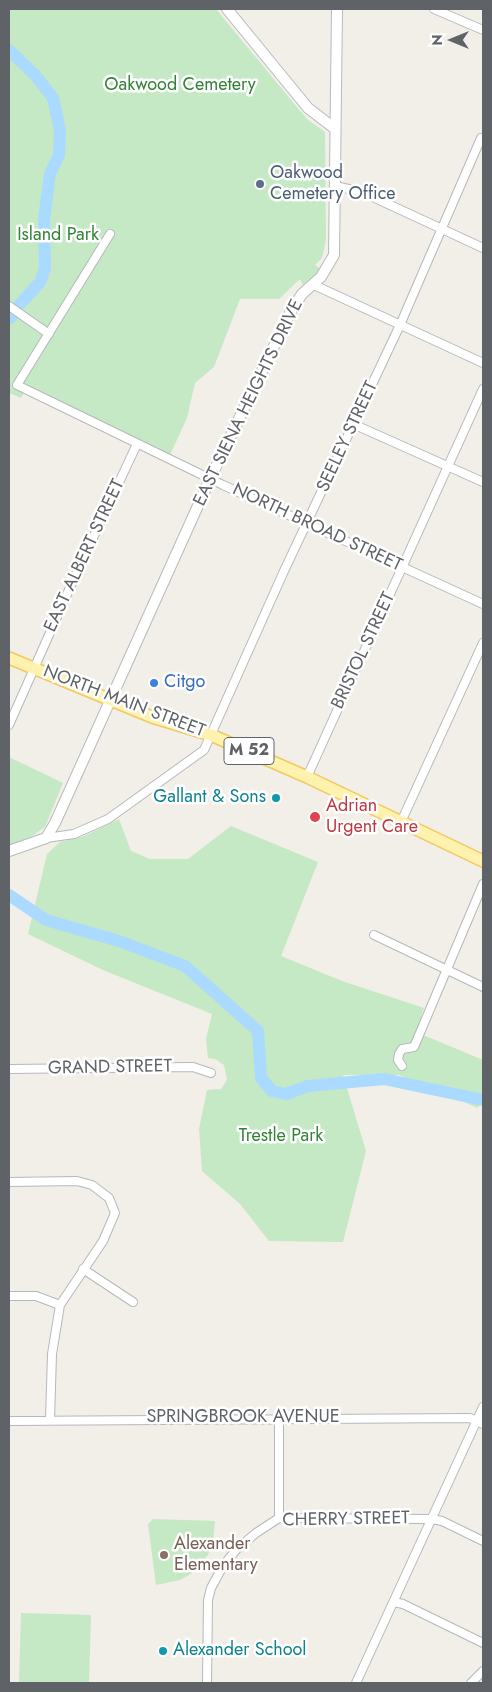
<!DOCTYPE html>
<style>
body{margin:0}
#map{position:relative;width:492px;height:1692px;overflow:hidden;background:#f1efe8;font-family:Jost,sans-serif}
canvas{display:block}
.frame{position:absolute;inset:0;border:10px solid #5f6368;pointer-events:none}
.north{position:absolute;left:427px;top:15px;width:50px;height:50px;-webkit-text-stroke:4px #fff;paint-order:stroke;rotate:270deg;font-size:14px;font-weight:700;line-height:20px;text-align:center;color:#5f6368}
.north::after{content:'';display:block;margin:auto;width:18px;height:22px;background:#5f6368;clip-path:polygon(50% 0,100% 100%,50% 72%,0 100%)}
</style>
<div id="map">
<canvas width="492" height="1692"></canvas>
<div class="frame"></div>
<div class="north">N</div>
</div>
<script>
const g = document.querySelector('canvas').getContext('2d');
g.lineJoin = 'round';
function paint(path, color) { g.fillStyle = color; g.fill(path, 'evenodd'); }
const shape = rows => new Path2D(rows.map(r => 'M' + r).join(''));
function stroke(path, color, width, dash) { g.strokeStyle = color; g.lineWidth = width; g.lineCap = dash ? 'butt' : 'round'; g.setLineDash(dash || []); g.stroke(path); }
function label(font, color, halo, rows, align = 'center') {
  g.font = font + ' Jost,sans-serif'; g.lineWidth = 5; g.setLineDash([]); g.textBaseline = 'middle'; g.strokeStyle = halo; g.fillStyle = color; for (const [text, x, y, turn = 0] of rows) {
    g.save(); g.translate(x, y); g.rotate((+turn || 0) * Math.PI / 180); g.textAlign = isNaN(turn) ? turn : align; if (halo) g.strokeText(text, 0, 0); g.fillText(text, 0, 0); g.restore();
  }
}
paint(shape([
 [9,9,216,9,296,106,308,120,325,132,326,240,322,258,315,265,322,270,303,285,300,279,279,299,240,299,214,367,195,383,187,418,170,455,28,386,21,398,9,393,9,55,36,79,51,99,56,115,55,161,59,155,60,130,53,98,35,75,9,50],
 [9,757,63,783,45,827,26,840,9,845],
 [119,819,131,851,150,859,188,859,231,826,318,862,281,956,342,981,424,1008,416,1032,483,1060,483,1097,478,1108,399,1075,343,1075,366,1151,343,1242,269,1241,240,1204,202,1171,199,1129,207,1090,221,1089,227,1080,224,1065,215,1059,208,1058,206,1039,212,1014,103,970,28,934,47,854,60,842,84,836],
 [153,1519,215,1521,213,1542,208,1555,191,1574,180,1580,156,1585,148,1524],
 [21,1613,91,1615,89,1683,19,1683]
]), '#c5e8c5');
stroke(shape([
 [9,50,35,75,53,98,60,130,59,155,50,174,44,219,45,268,41,281,20,304],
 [9,319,12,316],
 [9,895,46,920,119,941,185,966,258,1031,261,1078,272,1091,286,1094,308,1086,384,1079,483,1100]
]), '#aadaff', 12);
const street = shape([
 [434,9,483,30],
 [335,186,362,192,483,248],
 [110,234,17,385,223,485,483,604],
 [314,285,483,363],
 [9,306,49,334],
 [353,424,483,482],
 [9,725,76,574,137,444],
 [307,777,483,389],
 [401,822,483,643],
 [46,838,74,834,108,819,204,750,284,571,400,325,481,138,483,139],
 [374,935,483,987],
 [402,1066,398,1060,399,1054,402,1049,414,1047,483,884],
 [9,1069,193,1067,211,1073],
 [9,1182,77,1181,92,1185,109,1198,115,1213,103,1241,60,1305,52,1354,50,1420],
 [83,1269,133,1302],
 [9,1296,36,1296,60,1305],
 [9,1421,470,1418,483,1424],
 [279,1518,279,1418],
 [394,1602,403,1604,483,1643],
 [207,1683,208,1600,211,1588,223,1566,236,1550,256,1533,279,1518,432,1519,442,1521,483,1541],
 [356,1683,483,1407],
 [471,1683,483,1671]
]);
const secondary = shape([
 [227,9,308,108,334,128],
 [9,851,46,838,55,823,210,479,290,313,302,294,321,277,334,255,337,9]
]);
const primary = shape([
 [9,658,152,717,211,735,307,777,483,861]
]);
stroke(street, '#b5b8bc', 10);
stroke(secondary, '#b6babf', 12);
stroke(primary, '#f2c960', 14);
stroke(street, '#fff', 8);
stroke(secondary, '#fff', 10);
stroke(primary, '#fff2af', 11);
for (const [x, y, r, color] of [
 [260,184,5,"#5c6f8a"],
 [154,683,5,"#3f7fe0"],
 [276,798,5,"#0f9aa8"],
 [315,817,6,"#e0444e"],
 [164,1555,5,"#8d6e63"],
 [163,1651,5,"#0f9aa8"]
]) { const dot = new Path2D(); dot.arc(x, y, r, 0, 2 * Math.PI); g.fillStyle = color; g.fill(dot); stroke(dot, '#fff', 2); }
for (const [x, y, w] of [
 [249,751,50]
]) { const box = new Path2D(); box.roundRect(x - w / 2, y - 13.5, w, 27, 4); g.fillStyle = '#fff'; g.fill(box); stroke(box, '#5f6368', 1); }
label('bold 16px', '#5f6368', null, [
 ["M 52",249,751]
]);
label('18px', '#348238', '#fff', [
 ["Oakwood Cemetery",180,86],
 ["Island Park",58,236],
 ["Trestle Park",281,1137]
]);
label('18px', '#4e5e75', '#fff', [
 ["Oakwood",270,174],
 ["Cemetery Office",270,195]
], 'left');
label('18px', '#5f6368', '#fff', [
 ["EAST SIENA HEIGHTS DRIVE",249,403,-64],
 ["SEELEY STREET",348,437,-65],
 ["NORTH BROAD STREET",317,528,25],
 ["EAST ALBERT STREET",85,556,-65],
 ["BRISTOL STREET",364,651,-65],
 ["NORTH MAIN STREET",124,702,21],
 ["GRAND STREET",110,1068,-1],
 ["SPRINGBROOK AVENUE",243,1418],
 ["CHERRY STREET",346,1520,-1]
]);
label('18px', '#366cbe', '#fff', [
 ["Citgo",164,683]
], 'left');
label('18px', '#0d838f', '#fff', [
 ["Gallant & Sons",266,798],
 ["Alexander School",173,1651,"left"]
], 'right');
label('18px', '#be3a42', '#fff', [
 ["Adrian",326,807],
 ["Urgent Care",326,828]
], 'left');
label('18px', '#785e54', '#fff', [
 ["Alexander",174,1545],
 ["Elementary",174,1566]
], 'left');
</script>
